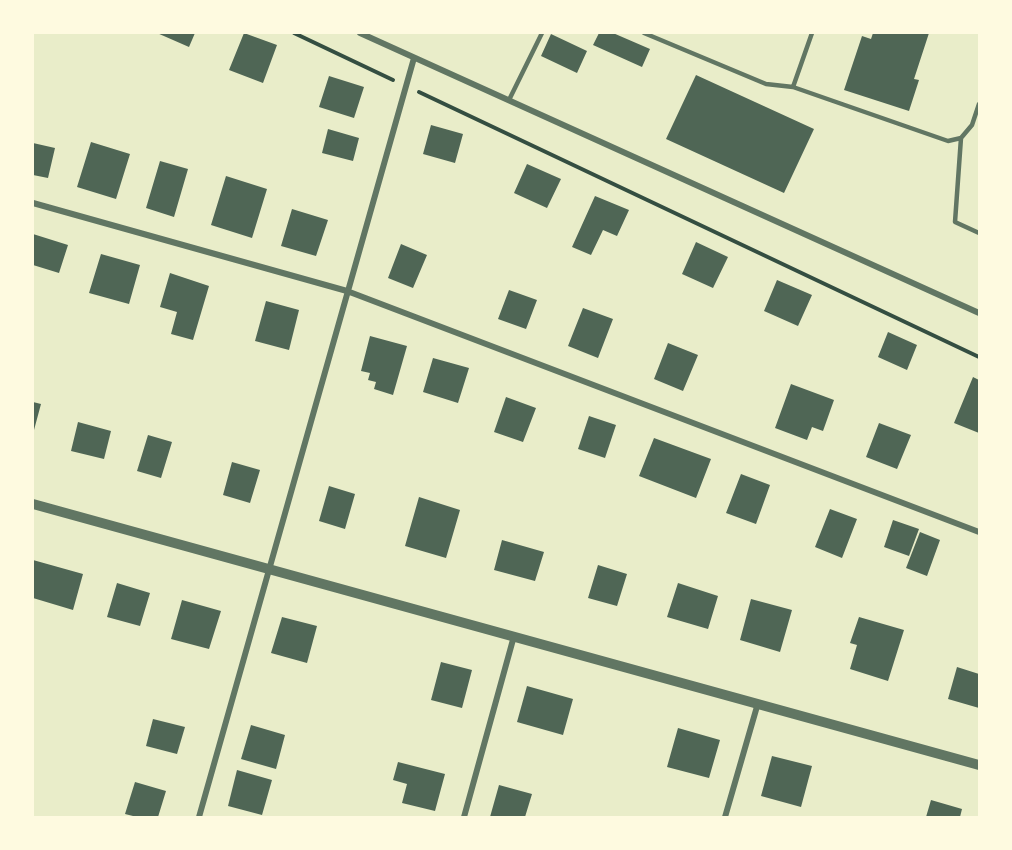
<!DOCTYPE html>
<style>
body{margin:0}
#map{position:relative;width:1012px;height:850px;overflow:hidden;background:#e9edc9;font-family:"Roboto Serif",serif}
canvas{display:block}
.frame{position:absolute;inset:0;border:34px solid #fefae0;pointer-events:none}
</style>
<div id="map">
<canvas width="1012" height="850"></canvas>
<div class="frame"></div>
</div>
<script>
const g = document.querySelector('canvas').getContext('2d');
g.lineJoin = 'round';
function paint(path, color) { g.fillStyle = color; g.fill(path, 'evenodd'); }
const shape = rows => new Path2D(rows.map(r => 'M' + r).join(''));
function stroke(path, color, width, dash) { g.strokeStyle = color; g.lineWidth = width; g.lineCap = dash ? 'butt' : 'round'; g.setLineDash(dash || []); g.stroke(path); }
paint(shape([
 [157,33,195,33,189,47],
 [244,33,277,45,263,83,229,70],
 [599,33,613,33,650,49,642,67,593,45],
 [873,33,929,33,914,79,919,80,909,111,844,90,862,36,871,39],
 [551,34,587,51,577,73,541,56],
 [696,75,814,129,784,193,666,139],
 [329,76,364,87,354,118,319,107],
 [431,125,463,134,455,163,423,154],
 [328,129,359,138,353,161,322,153],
 [91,142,130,154,116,199,77,187],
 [33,143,55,148,48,178,33,175],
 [160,161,188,169,174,217,146,208],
 [527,164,561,179,547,208,514,193],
 [226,176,267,189,252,238,211,225],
 [595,196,629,210,617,236,603,230,591,255,572,247],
 [292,209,328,220,316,256,281,246],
 [33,234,68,245,59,273,33,265],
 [696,242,728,257,713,288,682,274],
 [401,244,427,255,413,288,388,278],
 [101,254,140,265,129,304,89,293],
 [170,273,209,286,193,340,171,334,177,312,160,307],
 [777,280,812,295,798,326,764,311],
 [509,290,537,300,526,329,498,319],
 [266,301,299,310,289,350,255,341],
 [583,308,613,319,598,358,568,346],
 [888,332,917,345,907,370,878,357],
 [370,336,407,346,393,395,374,389,376,382,368,380,370,373,361,371],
 [668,343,698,355,683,391,654,379],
 [433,358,469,368,458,403,423,392],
 [973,377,979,380,979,433,954,423],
 [791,384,834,400,823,431,812,427,807,440,775,428],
 [506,397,536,408,523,442,494,432],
 [33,402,41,404,34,430,33,430],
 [589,416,616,425,605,458,578,449],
 [78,422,111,431,104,459,71,451],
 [879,423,911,435,897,469,866,457],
 [148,435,172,442,161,478,137,471],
 [654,438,711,459,696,498,639,476],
 [232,462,260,470,250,503,223,495],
 [741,474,770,485,756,524,726,513],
 [329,486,355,494,345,529,319,521],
 [419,497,460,510,446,558,405,546],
 [830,509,857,519,842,558,815,547],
 [893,520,919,529,909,556,884,547],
 [920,532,940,540,927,576,906,568],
 [502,540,544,552,535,581,494,570],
 [33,560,83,574,73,610,33,598],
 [598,565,627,574,617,606,588,598],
 [117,583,150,593,140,626,107,617],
 [678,583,718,596,708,629,667,617],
 [751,599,792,610,780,652,740,640],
 [182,600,221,611,209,649,171,639],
 [282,617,317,626,307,663,271,653],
 [859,617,904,630,888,681,850,669,857,645,850,643],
 [441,662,472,670,462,708,431,700],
 [957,667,979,674,979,708,948,699],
 [527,686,573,699,563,735,517,722],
 [153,719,185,727,177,754,146,746],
 [251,725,285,735,276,769,241,759],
 [678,728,720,740,709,778,667,767],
 [772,756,812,766,801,807,761,796],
 [398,762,445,774,435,811,402,803,407,784,393,780],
 [237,770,272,780,262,815,228,806],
 [135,782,166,791,158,817,137,817,125,814],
 [499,785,532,794,525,817,490,817],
 [931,800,962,809,960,817,926,817]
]), '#4f6655');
stroke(shape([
 [294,33,393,80],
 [419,92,979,357]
]), '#344e41', 4);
stroke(shape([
 [644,33,766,84,793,87],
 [812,33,793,87,948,141,961,138,972,125,979,104],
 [509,100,542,33],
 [961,138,955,222,979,233]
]), '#617663', 4.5);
stroke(shape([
 [360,33,979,313],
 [33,203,347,291,979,532],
 [199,817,414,58],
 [464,817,514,636],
 [725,817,758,703]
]), '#617663', 6);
stroke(shape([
 [33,504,979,765]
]), '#617663', 10);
</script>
